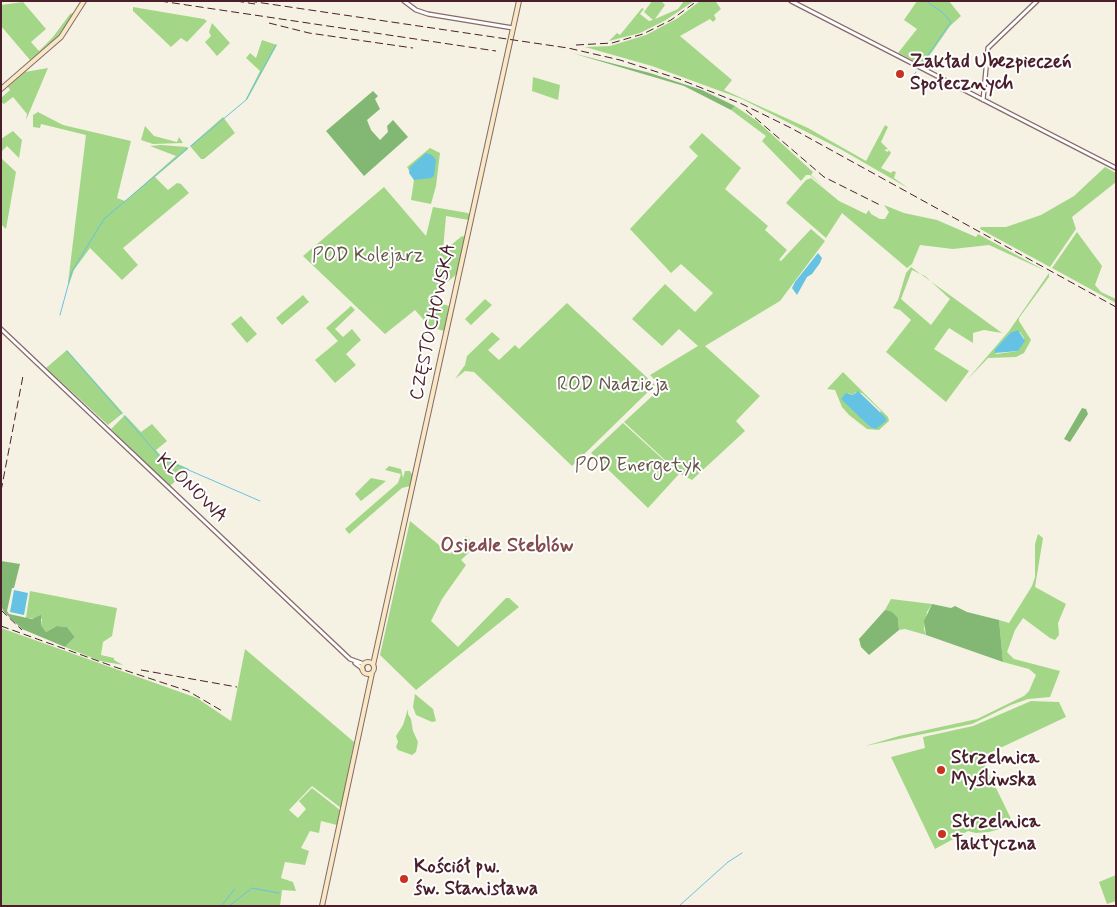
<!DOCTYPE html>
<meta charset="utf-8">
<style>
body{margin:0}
#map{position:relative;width:1117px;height:907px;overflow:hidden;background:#f5f2e3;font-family:Mynerve,sans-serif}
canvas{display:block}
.frame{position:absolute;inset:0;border:2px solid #4a1f2b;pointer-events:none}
</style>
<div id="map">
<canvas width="1117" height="907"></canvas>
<div class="frame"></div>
</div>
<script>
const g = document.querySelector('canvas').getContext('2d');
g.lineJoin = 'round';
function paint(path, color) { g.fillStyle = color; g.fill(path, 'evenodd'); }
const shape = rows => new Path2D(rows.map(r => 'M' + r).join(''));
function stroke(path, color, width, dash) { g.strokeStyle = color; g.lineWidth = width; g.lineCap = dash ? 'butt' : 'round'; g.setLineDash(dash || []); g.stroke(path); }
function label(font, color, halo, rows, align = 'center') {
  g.font = font + ' Mynerve,sans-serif'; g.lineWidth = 4; g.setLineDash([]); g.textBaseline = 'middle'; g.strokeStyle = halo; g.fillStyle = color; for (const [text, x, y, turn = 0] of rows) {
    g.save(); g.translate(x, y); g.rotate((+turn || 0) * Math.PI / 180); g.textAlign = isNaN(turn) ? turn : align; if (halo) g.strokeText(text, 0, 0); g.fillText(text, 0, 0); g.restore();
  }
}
paint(shape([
 [652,1,661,1,665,5,655,19,678,9,684,1,694,1,666,20,640,33,609,41,617,33,620,35,642,8,644,9,640,14,649,21,653,20,644,12],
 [700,1,716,2,721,9,714,15,716,19,713,22,710,19,680,36,732,80,724,90,808,128,866,161,885,125,888,127,881,142,888,149,884,150,888,152,889,150,891,153,881,168,887,171,889,168,887,171,891,173,893,171,896,172,894,178,908,188,842,150,742,99,652,66,585,47,610,46,646,35,678,18],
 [917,1,949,1,961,16,950,26,923,65,898,53,917,29,904,20],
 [23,2,46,29,31,42,39,51,53,37,70,14,75,12,58,36,30,60,1,26,1,5],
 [133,7,204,19,207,21,187,42,181,38,171,47,133,11],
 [212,23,230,43,217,56,205,42,211,36,209,32],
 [262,40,277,45,247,100,246,99,260,71,246,58,250,53,256,58],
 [48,68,26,120,27,114,13,97,4,104,1,102,1,98,10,90,8,87,25,72],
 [533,77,560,85,558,100,532,91],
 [735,106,757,121,813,172,811,175,825,188,840,197,825,188,810,175,806,175,801,181,762,141,766,136,731,110],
 [38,112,63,125,131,141,117,198,125,201,176,156,150,146,161,145,187,147,188,149,155,177,168,190,177,183,181,184,189,193,123,248,138,265,122,280,90,248,74,270,69,284,68,283,86,135,41,124,40,128,33,127,33,115],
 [223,117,235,133,204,159,201,159,190,146],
 [145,126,154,136,177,142,179,137,183,143,153,144,141,140],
 [13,131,22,140,19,158,7,146,1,152,1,139],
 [702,133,741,168,725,189,768,226,765,230,787,250,779,260,781,261,811,229,825,241,780,301,705,346,760,396,736,421,745,431,692,480,679,473,624,422,662,387,650,375,698,346,679,329,662,346,632,319,665,284,695,312,713,293,681,264,671,273,630,229,698,156,689,147],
 [430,148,440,153,436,186,431,204,411,200,414,180,407,167],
 [1,158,16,172,6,229,1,224],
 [1105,167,1116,173,1116,182,1072,217,1076,229,1050,267,980,229,981,227,1006,227,1041,215,1074,196],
 [811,178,839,201,866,214,869,210,871,214,880,219,885,219,889,212,884,205,904,213,937,220,976,237,978,234,1046,271,989,245,953,249,920,245,912,264,907,268,842,213,826,238,786,203,806,180],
 [384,187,426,236,433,207,468,213,470,216,469,220,446,216,443,250,440,251,440,254,462,236,465,237,457,274,427,299,449,306,444,331,430,327,415,310,385,334,303,256],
 [1077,232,1102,266,1095,285,1101,292,1116,299,1116,303,1052,268],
 [911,267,1002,333,984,330,973,333,973,343,949,328,934,349,969,371,946,402,886,352,911,320,900,310,893,308,898,300,906,273],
 [912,270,925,276,950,299,931,325,901,299],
 [1049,273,1049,277,1019,318,1019,321,1031,340,1024,353,1016,357,988,358,966,381,1009,331],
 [1020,332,1024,338,1018,351,996,354,995,349,1010,333],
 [303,295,309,302,282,325,276,318],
 [485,299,492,305,471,325,465,319],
 [567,303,655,385,572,466,474,372,465,371,455,379,465,365,467,356,492,332,500,339,488,350,499,360,515,345,519,349],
 [351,306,355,310,335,329,343,337,352,329,361,340,346,354,356,365,335,383,315,360,338,341,326,328],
 [241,316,257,334,247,343,231,324],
 [67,350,123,413,108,425,46,368],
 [843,372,888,417,889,421,879,430,867,429,849,415,842,407,835,390,827,389],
 [856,392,862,393,881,411,870,427,863,420,848,393,853,395],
 [125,415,141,432,152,424,167,441,156,450,162,457,189,469,170,486,111,429],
 [623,423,679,474,648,508,591,453],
 [389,466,401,469,403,478,405,471,410,471,413,476,410,486,402,488,349,534,345,529,398,483,401,474,385,470],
 [371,478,386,481,361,501,355,494],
 [410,521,450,554,466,536,476,546,461,560,466,565,442,599,431,621,458,647,506,598,509,598,519,607,416,690,380,655],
 [1038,534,1043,538,1035,587,1066,604,1058,623,1059,635,1055,640,1050,638,1023,618,1015,630,1007,652,1014,659,1060,671,1050,697,1028,699,1011,705,972,724,865,746,899,736,977,719,1024,696,1029,691,1036,675,1029,669,1003,662,999,620,1009,623,1032,586,1035,577,1035,544],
 [30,591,117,608,112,636,103,642,101,655,114,658,114,660,123,665,100,661,65,647,75,637,67,627,57,626,46,632,41,625,42,619,26,618],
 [891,599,932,604,927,612,924,629,926,635,905,629,899,630,898,618,885,610],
 [1,628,197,698,231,721,245,649,354,742,341,808,312,786,289,810,298,818,306,809,299,801,312,788,340,810,337,825,321,821,319,833,310,831,301,848,309,851,305,865,285,862,281,878,293,882,296,891,282,890,280,906,1,906],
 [415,694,433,709,436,721,432,722,416,715,413,707],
 [1031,701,1059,702,1066,717,981,757,1014,825,989,832,976,833,968,831,935,849,891,757,925,748,923,737,973,726],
 [408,709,408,714,411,719,413,731,418,742,416,752,412,755,398,750,396,747,398,742,396,736,403,725],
 [1116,875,1116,901,1107,904,1099,882]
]), '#a3d787');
paint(shape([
 [572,53,650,73,702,90,735,106,731,110,684,86],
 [373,91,378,96,375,99,380,109,367,120,371,130,380,140,388,132,387,126,393,120,408,137,364,176,326,131],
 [1082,408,1086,409,1088,414,1070,442,1064,439],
 [1,561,20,564,14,588,12,588,7,611,9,614,32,619,41,615,41,625,46,632,57,626,67,627,75,637,65,647,22,629,4,612,1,606],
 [932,604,951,608,955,606,967,612,999,620,1003,662,926,635,924,621],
 [885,610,892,612,898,618,899,630,869,655,861,647,859,639]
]), '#82b874');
paint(shape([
 [426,153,432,155,436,160,434,176,431,178,414,180,409,173,410,167],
 [818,253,822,258,820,263,812,274,807,277,797,295,792,288,795,282],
 [1018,330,1025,341,1018,351,995,353,995,349,1010,333],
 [858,391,886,418,886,421,876,429,870,427,841,399,846,393,853,395],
 [14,590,28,593,24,615,10,612]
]), '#65c2e3');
stroke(shape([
 [921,65,951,22,942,12,926,1],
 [912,78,916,72],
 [191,146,246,100,276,45],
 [60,315,72,271,104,219,188,148],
 [67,351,122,414],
 [124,416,161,458,260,501],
 [221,906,235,889],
 [229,906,252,888,279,893],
 [679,906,728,862,742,853]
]), '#65c2e3', 1);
const tertiary = shape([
 [404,1,416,10,428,14,513,28],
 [791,1,1116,168],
 [983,100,988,48,1037,1],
 [1,329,350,659,364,664],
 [355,663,363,669]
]);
const secondary = shape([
 [1,89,61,37,84,1],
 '362 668a6 6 0 1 1 12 0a6 6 0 1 1-12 0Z',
 [373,665,519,1],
 [322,906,372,673]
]);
stroke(tertiary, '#86696b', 5.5);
stroke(secondary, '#86696b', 6);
stroke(tertiary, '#fff', 3);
stroke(secondary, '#f8e8c3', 4);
stroke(shape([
 [160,1,496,51],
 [236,1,255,4],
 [249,1,568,48,620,60,679,79,742,104,791,128,1116,307],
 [269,23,309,33,413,48],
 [576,45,612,43,643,34,671,20,697,1],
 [746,110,824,177,882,206],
 [1,491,23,376],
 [1,610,22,630],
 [1,626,115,667,188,691,224,712],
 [141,670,237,687]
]), '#4a1f2b', 1, [8, 4]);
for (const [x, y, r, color] of [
 [900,74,5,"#c8321e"],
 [941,770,5,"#c8321e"],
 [942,834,5,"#c8321e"],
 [404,879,5,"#c8321e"]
]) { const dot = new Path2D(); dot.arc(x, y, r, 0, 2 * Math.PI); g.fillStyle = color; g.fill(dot); stroke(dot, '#fff', 2); }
label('bold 19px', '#4a1f2b', '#fff', [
 ["Zakład Ubezpieczeń",910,63],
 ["Społecznych",910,85],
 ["Strzelnica",951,759],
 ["Myśliwska",951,781],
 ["Strzelnica",952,823],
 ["Taktyczna",952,845],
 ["Kościół pw.",414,868],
 ["św. Stanisława",414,890]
], 'left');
label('19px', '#655647', '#fff', [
 ["POD Kolejarz",368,257],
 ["ROD Nadzieja",613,386],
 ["POD Energetyk",638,467]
]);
label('19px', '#4a1f2b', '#fff', [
 ["CZĘSTOCHOWSKA",434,322,-78],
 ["KLONOWA",191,489,44]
]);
label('bold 20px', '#824c4f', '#fff', [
 ["Osiedle Steblów",507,547]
]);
</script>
